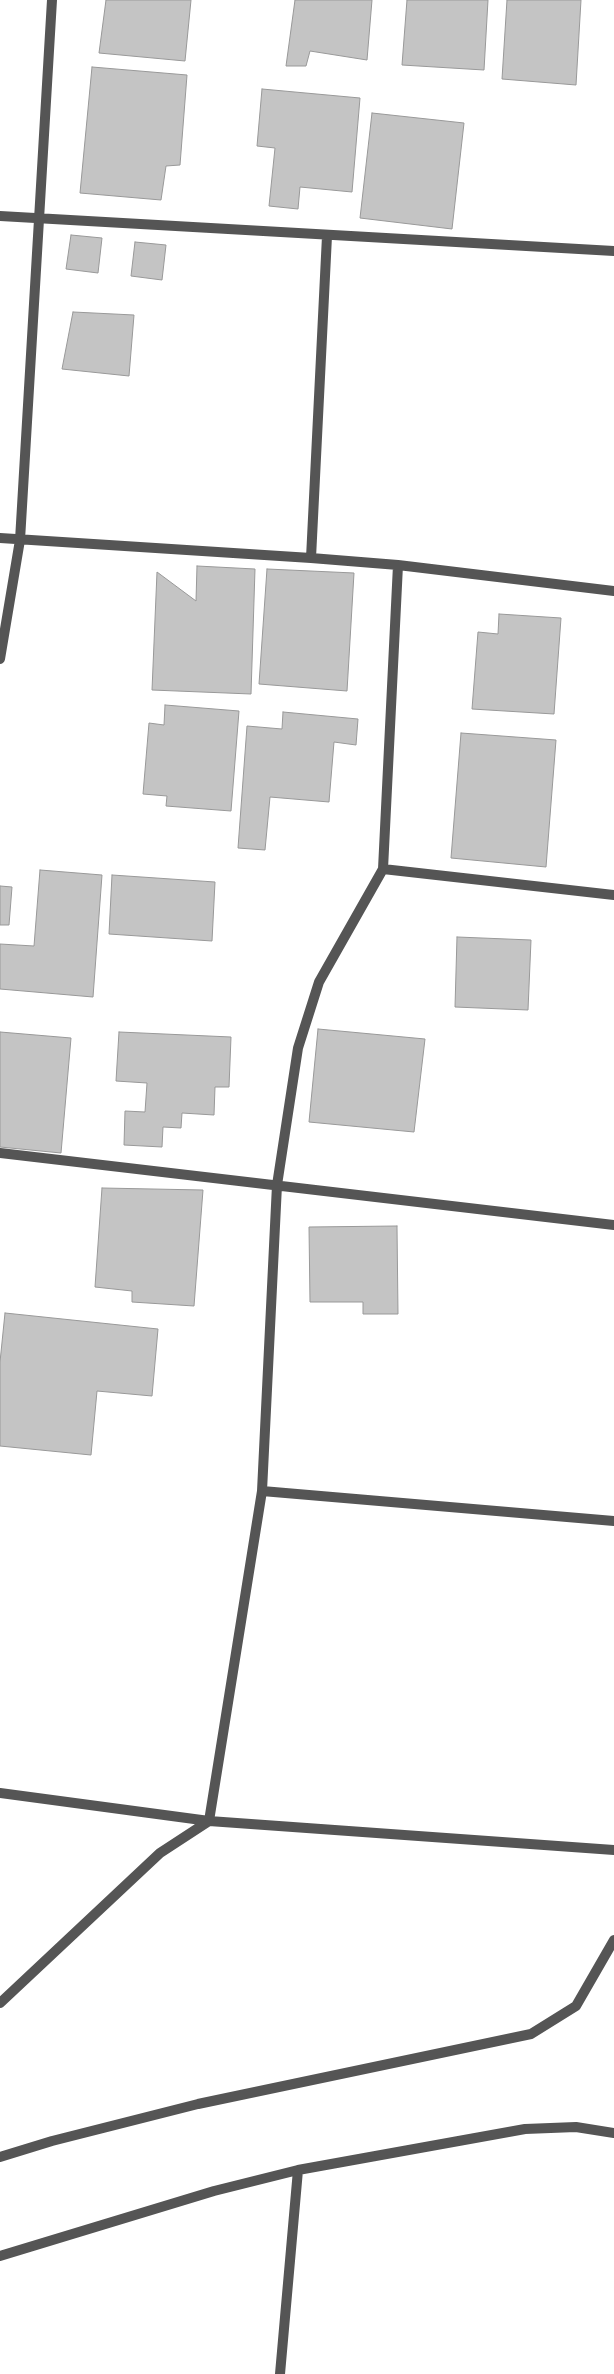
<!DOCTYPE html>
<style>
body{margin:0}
canvas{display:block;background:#fff}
</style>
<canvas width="614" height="2374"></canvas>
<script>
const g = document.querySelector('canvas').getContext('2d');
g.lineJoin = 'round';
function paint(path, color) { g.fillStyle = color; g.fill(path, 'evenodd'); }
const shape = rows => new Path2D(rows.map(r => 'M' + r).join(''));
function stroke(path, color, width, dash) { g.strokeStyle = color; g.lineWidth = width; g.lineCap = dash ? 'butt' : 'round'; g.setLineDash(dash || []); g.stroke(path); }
const building = shape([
 [106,0,191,0,185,61,99,53,106,0],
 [295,0,372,0,367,60,310,51,306,66,286,66,295,0],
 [407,0,488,0,484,70,402,65,407,0],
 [507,0,581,0,576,85,502,79,507,0],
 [92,67,187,75,180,165,166,166,161,200,80,193,92,67],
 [262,89,360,98,352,192,300,187,298,209,269,206,275,148,257,146,262,89],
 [372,113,464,123,452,229,360,218,372,113],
 [71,235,102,238,98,273,66,269,71,235],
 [135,242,166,245,162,280,131,276,135,242],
 [73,312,134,315,129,376,62,369,73,312],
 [197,566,255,569,251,694,152,690,157,572,196,601,197,566],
 [267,569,354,573,347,691,259,684,267,569],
 [499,614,561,618,554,714,472,709,478,632,498,634,499,614],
 [165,705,239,711,231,811,166,806,167,796,143,794,149,723,164,725,165,705],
 [283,712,358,719,356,745,334,742,329,802,270,797,265,850,238,848,247,726,282,729,283,712],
 [461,733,556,740,546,867,451,858,461,733],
 [40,870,102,875,93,997,0,989,0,944,34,946,40,870],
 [112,875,215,882,212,941,109,934,112,875],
 [0,886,12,887,9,925,0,925,0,886],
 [457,937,531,940,528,1010,455,1007,457,937],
 [318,1029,425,1039,414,1132,309,1122,318,1029],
 [0,1032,71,1038,61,1153,0,1147,0,1032],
 [119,1032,231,1037,229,1087,215,1087,214,1115,182,1113,181,1128,163,1127,162,1147,124,1145,125,1111,145,1112,147,1083,116,1081,119,1032],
 [102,1188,203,1190,194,1306,132,1302,132,1291,95,1287,102,1188],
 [397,1226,398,1314,363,1314,363,1302,310,1302,309,1227,397,1226],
 [5,1313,158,1329,152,1396,97,1391,91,1455,0,1446,0,1362,5,1313]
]);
paint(building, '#c4c4c4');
stroke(building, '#999', 1);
stroke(shape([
 [0,216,614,251],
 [0,538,311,558,398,565,614,591],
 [311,558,327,236],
 [0,659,20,540,52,0],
 [383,869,614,895],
 [0,1153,614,1225],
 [262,1491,614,1521],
 [0,1793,209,1821,614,1850],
 [0,2003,160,1853,209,1821,262,1491,277,1185,298,1048,319,982,383,869,398,565],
 [0,2157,52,2141,198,2104,531,2034,576,2006,614,1940],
 [0,2256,214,2191,298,2170,525,2129,576,2127,614,2133],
 [280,2374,298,2170]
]), '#555', 10);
</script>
